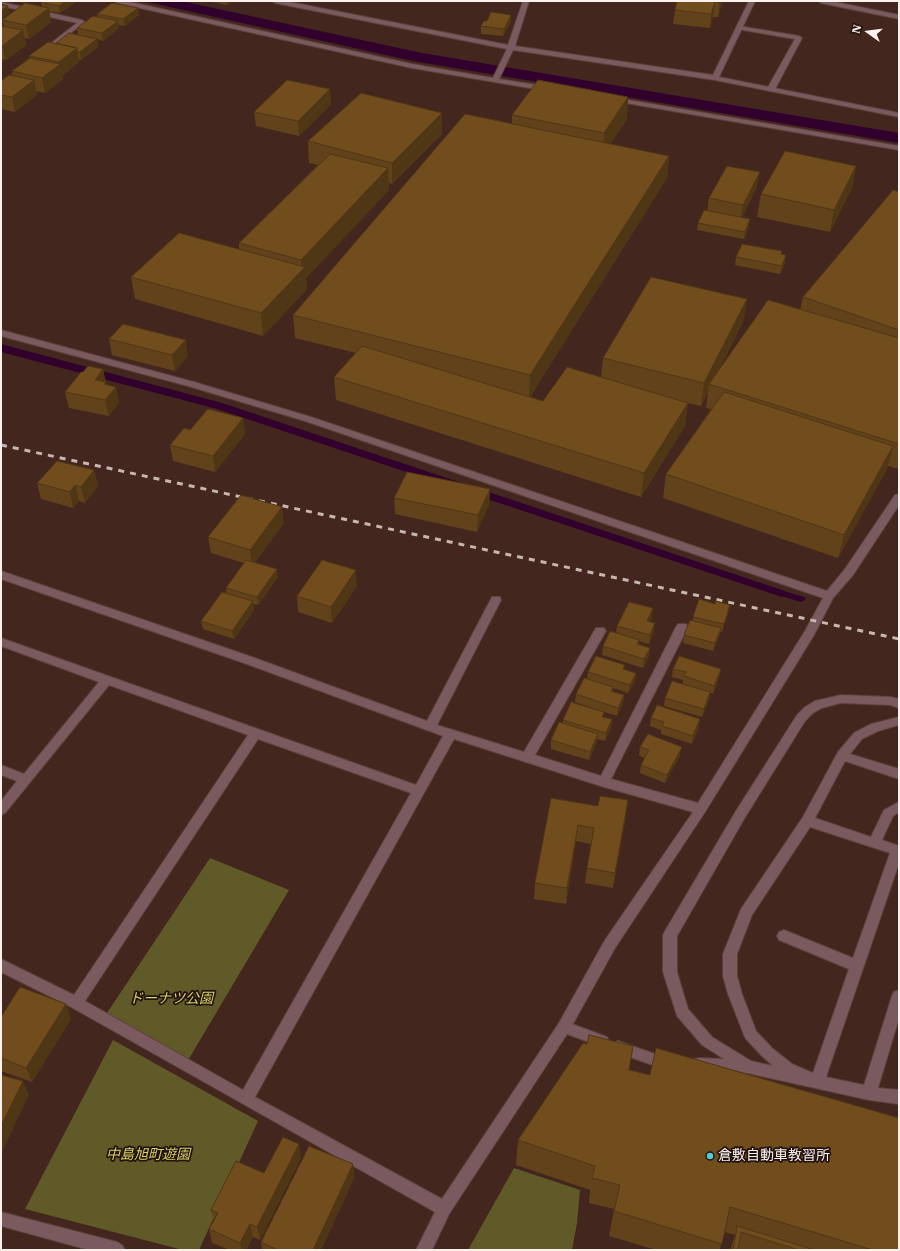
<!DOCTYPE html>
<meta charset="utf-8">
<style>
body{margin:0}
#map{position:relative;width:900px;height:1251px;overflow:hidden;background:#43261d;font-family:"IBM Plex Serif",serif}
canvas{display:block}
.frame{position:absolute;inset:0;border:2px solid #fdf1ed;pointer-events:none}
.north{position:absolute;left:848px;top:12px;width:40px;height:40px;-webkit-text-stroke:3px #20130f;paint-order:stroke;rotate:284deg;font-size:11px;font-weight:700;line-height:16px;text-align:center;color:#fdf1ed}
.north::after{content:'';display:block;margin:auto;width:14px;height:18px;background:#fdf1ed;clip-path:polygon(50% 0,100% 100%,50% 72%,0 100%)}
</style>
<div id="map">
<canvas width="900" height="1251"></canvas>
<div class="frame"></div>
<div class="north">N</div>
</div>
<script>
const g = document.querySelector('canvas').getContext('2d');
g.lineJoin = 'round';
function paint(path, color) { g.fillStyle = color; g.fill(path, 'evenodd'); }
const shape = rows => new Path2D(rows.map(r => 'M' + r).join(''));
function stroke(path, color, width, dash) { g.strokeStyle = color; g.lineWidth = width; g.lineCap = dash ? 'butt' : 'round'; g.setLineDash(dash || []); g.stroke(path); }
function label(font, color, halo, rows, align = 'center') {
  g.font = font + ' "IBM Plex Serif","Noto Sans JP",serif'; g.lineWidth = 3.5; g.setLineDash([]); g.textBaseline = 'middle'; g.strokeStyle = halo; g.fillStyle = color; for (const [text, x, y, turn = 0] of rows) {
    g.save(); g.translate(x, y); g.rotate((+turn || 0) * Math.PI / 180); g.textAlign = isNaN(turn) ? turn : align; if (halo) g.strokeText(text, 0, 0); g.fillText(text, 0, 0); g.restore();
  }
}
paint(shape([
 [210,858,289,890,187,1062,103,1019],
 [113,1040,258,1121,199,1250,183,1250,25,1209],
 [514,1168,580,1190,577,1223,572,1250,468,1250]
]), '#605a29');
paint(shape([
 [143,1,181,1,422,53,899,133,899,143,413,61],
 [1,344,222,403,785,591,782,597,217,409,1,352]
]), '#32002c');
paint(shape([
 [771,587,804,597,806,599,801,602,768,592,766,590,768,588,771,587]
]), '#32002c');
const service = shape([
 [739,26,799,36,802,38,774,91,768,91,767,89,795,39,737,29,737,27,739,26],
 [841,695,891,697,899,699,899,708,890,705,841,703,822,708,813,713,805,721,744,819,677,936,677,972,688,1009,712,1037,751,1061,773,1066,762,1056,746,1039,744,1035,728,994,723,976,723,954,741,909,803,817,838,752,854,733,871,724,899,717,899,725,878,731,862,739,850,754,899,769,899,779,845,761,815,818,871,837,884,810,899,802,899,812,893,816,882,840,899,846,899,863,826,1077,864,1085,892,996,894,992,899,990,899,1018,878,1088,899,1090,899,1104,869,1100,747,1073,699,1070,694,1069,692,1064,694,1059,699,1058,724,1059,702,1045,677,1016,663,972,663,935,665,931,736,811,797,715,805,707,815,701,841,695],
 [810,827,890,853,853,958,784,930,779,932,777,936,779,940,849,969,813,1073,792,1064,772,1048,756,1031,742,994,737,976,737,954,752,915,810,827],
 [564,1021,607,1037,609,1041,607,1045,602,1047,559,1031,557,1027,559,1023,564,1021],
 [618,1041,658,1055,668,1056,673,1057,675,1062,673,1067,668,1068,658,1067,613,1051,611,1047,613,1043,618,1041]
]);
const minor = shape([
 [114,1,126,1,412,64,493,78,507,49,275,3,272,1,285,1,508,45,523,1,529,1,515,46,713,75,749,1,755,1,719,77,899,113,899,117,715,80,513,50,499,79,550,87,551,89,547,91,412,68,117,3,114,1],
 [818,1,831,1,899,15,899,19,821,3,818,1],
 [1,2,82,20,85,22,43,54,41,53,41,51,77,23,1,6,1,2],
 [611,97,899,146,899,150,614,101,610,99,611,97],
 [1,330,194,382,311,417,827,591,845,569,895,495,899,494,899,505,853,575,833,598,814,635,705,812,615,948,569,1031,449,1214,432,1250,416,1250,435,1212,71,1007,1,972,1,959,74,995,248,735,109,685,5,813,1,815,1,801,17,781,1,775,1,765,24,774,99,682,1,646,1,638,416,785,443,736,244,663,1,579,1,571,252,657,427,721,492,597,500,597,501,600,437,725,524,752,596,628,604,628,606,631,535,755,601,776,676,627,678,624,686,624,688,627,611,779,698,803,805,631,823,598,305,421,188,386,1,336,1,330],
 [258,739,411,793,243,1090,85,1001,258,739],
 [454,739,604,787,693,812,605,940,559,1023,442,1199,255,1097,454,739],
 [1,1212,117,1242,122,1245,125,1250,89,1250,1,1226,1,1212]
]);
stroke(service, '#5d423a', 2);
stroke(minor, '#5d423a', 2);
paint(service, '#7a595f');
paint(minor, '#7a595f');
stroke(shape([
 [1,445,899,639]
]), '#c7b6b1', 3, [6, 6]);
paint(shape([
 [17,1,27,1,25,3],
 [41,1,77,1,60,13,49,11,51,22,29,39,25,38,26,45,6,60,2,59,3,62,1,64,1,26,4,26,2,20,42,7],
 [212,1,233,1,227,5,212,2],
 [722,1,721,7,718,17,713,17,710,28,673,24,675,10],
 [138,8,139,15,125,26,118,25,119,28,103,41,97,39,98,47,81,60,79,59,79,62,62,76,63,79,45,93,36,91,37,95,15,112,1,109,1,81,12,76,12,71,30,58,29,56,78,35,77,28,98,17,97,14],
 [511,15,511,22,503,36,481,34,481,26,487,21],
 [330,89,331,104,299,136,256,126,254,112],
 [628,97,627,119,610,144,669,156,667,178,530,397,543,401,601,377,603,358,747,299,743,322,718,372,800,310,803,297,899,192,899,469,888,466,887,469,838,558,663,498,666,474,711,409,706,408,708,392,701,406,688,403,685,426,641,497,336,400,334,377,356,353,295,338,293,315,512,124,512,115],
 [442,113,442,134,392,184,389,183,389,190,306,278,307,289,263,336,135,299,131,277,239,249,239,243,318,165,309,163,308,141],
 [856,166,852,188,830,232,757,217,761,194],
 [757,187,742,217,749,227,744,239,697,230,698,223,707,211,709,198],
 [781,254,785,263,780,274,735,265,736,257],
 [109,339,188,356,175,371,112,355],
 [103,369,106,385,116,387,119,403,109,416,69,408,65,392,83,372],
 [243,418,245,434,215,472,173,461,170,445,190,430],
 [94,470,98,486,85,503,79,501,73,508,41,499,37,483],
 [490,489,489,505,477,532,395,514,394,498],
 [284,523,255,562,278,577,258,605,253,604,254,610,234,639,203,629,201,621,227,594,226,588,244,563,211,553,208,537],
 [357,586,332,623,298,612,297,596],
 [715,604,730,605,728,613,722,632,720,632,719,636,713,651,683,643,684,635,693,621,693,617],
 [652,617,650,621,654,631,649,644,639,641,639,644,650,648,649,656,643,668,602,655,603,646,616,633,617,626],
 [625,665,624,669,636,673,635,681,628,693,613,688,613,692,624,695,623,703,617,716,604,712,603,717,612,719,611,728,605,741,597,739,597,742,589,760,551,749,551,740,563,723,563,720,600,711,575,702,576,694,587,679,588,672],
 [673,669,721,669,719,678,713,694,710,693,709,700,702,717,664,706,665,698,683,684,683,680,672,677],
 [651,718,699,727,692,744,661,734,661,730,650,726],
 [640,747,680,756,665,783,640,773,641,765,645,758,639,756],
 [551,798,626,816,613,888,585,883,587,868,591,844,576,841,566,904,534,899,535,883],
 [66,1004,71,1019,32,1082,1,1071,1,1017],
 [629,1070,899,1250,730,1250,735,1235,724,1232,720,1250,656,1250,609,1236,614,1209,589,1203,590,1190,516,1165,518,1140],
 [299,1144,301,1158,260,1240,253,1237,246,1250,230,1250,212,1243,209,1229,214,1221,211,1210,264,1173],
 [353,1164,354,1178,321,1250,262,1250,261,1242]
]), '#61421a');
paint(shape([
 [66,1,77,1,60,13,59,6],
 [227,1,233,1,227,5],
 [720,1,722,1,721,7,718,17],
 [715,2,713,17,710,28,711,14],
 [8,6,10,13,1,19,1,11],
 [49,8,51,22,29,39,26,25],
 [138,8,139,15,125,26,123,19],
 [511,15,511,22,503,36,504,29],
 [118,21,119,28,103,41,102,33],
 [23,30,26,45,6,60,2,46],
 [97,39,98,47,81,60,80,52],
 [77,48,79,62,62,76,63,79,45,93,42,78,59,65,59,62],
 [1,55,3,62,1,64],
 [34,80,37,95,15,112,12,97],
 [330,89,331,104,299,136,298,121],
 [628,97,627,119,603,155,604,133],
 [442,113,442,134,392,184,392,163],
 [669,156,667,178,529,398,530,375],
 [856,166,852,188,830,232,834,210],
 [388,168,389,190,306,278,307,289,263,336,261,313,302,270,301,260],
 [760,172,757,187,740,220,743,205],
 [750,219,749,227,744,239,745,232],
 [786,255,785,263,780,274,782,266],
 [747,299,743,322,711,385,709,384,708,392,701,406,704,383],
 [186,340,188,356,175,371,172,355],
 [103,369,109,396,116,387,119,403,109,416,105,400,95,380],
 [688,403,685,426,641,497,644,473],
 [243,418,245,434,215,472,213,456],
 [893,446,887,469,838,558,844,535],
 [94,470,98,486,85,503,81,487],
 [75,485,79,501,73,508,70,492],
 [490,489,489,505,477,532,478,515],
 [282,507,284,523,252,566,250,550],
 [277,569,278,577,258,605,257,597],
 [356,570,357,586,332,623,331,607],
 [253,601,254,610,234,639,232,631],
 [730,605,728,613,722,632,724,624],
 [653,608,652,617,646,629,647,621],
 [655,623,654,631,649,644,650,635],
 [721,628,719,636,713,651,715,643],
 [650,648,649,656,643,668,644,659],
 [721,669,719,678,713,694,714,686],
 [636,673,635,681,628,693,630,685],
 [710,692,709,700,702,717,704,709],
 [624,695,623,703,617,716,618,708],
 [612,719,611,728,605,741,606,733],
 [700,719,699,727,692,744,693,736],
 [598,734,597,742,589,760,590,752],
 [682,747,680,756,665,783,667,775],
 [628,800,626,816,613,888,615,873],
 [578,825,576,841,566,904,567,888],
 [66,1004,71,1019,32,1082,26,1068],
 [23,1081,29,1095,1,1154,1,1126],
 [299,1144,301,1158,260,1240,257,1227],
 [353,1164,354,1178,321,1250,313,1250],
 [250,1224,253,1237,246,1250,242,1250,240,1243]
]), '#4f3615');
const building = shape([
 [44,1,66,1,59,6,44,3,46,1,44,1],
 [677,1,720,1,720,3,715,2,711,14,675,10,677,1],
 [25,3,49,8,26,25,2,20,25,3],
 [112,3,138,8,123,19,97,14,112,3],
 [1,4,8,6,1,11,1,4],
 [491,12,511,15,504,29,481,26,484,21,487,21,491,12],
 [93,16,118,21,102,33,77,28,93,16],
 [1,26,23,30,2,46,1,45,1,26],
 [69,33,97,39,80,52,77,52,77,48,56,43,69,33],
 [48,42,77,48,59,62,29,56,48,42],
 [30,58,60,64,42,78,12,71,30,58],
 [9,75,34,80,12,97,1,95,1,81,9,75],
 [287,80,330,89,298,121,254,112,287,80],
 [538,80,628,97,604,133,512,115,538,80],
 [361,93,442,113,392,163,308,141,361,93],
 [465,114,669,156,530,375,293,315,465,114],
 [785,151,856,166,834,210,761,194,785,151],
 [330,154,388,168,301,260,239,243,330,154],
 [727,166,760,172,743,205,709,198,727,166],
 [893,190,899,192,899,330,803,297,893,190],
 [704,210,750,219,745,232,698,223,704,210],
 [179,233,305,267,261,313,131,277,179,233],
 [742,244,782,251,781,254,786,255,782,266,736,257,742,244],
 [651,277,747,299,704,383,603,358,651,277],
 [768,300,899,338,899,444,709,384,768,300],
 [123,324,186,340,172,355,109,339,123,324],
 [362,346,543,401,567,367,688,403,644,473,334,377,362,346],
 [88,366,103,369,95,380,106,382,104,384,116,387,105,400,65,392,81,372,83,372,88,366],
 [724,392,893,446,844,535,666,474,724,392],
 [208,409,243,418,213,456,170,445,184,428,190,430,208,409],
 [57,461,94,470,81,487,75,485,70,492,37,483,57,461],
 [407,472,490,489,478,515,394,498,407,472],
 [241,495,282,507,250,550,208,537,241,495],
 [246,560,277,569,257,597,226,588,246,560],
 [322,560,356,570,331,607,297,596,322,560],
 [222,592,253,601,232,631,201,621,222,592],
 [699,599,715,604,716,601,730,605,724,624,693,617,699,599],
 [629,602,653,608,647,621,655,623,650,635,617,626,629,602],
 [690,620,721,628,715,643,684,635,690,620],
 [610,631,639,640,637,644,650,648,644,659,603,646,610,631],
 [596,656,625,665,623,669,636,673,630,685,588,672,596,656],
 [679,656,721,669,714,686,684,676,686,672,673,669,679,656],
 [584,678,613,687,611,691,624,695,618,708,576,694,584,678],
 [672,681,710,692,704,709,665,698,672,681],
 [571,702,604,712,602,717,612,719,606,733,563,720,571,702],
 [657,705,700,719,693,736,662,726,664,722,651,718,657,705],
 [559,722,598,734,590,752,551,740,559,722],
 [648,734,682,747,667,775,641,765,649,750,640,747,648,734],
 [600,796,628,800,615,873,587,868,594,828,578,825,567,888,535,883,551,798,598,806,600,796],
 [20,987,66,1004,26,1068,1,1058,1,1017,20,987],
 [589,1035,633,1046,629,1070,650,1075,656,1048,899,1118,899,1250,873,1250,730,1207,722,1244,614,1211,620,1185,592,1178,595,1166,518,1140,583,1043,587,1044,589,1035],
 [1,1075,23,1081,1,1126,1,1075],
 [283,1137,299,1144,257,1227,250,1224,240,1243,209,1229,218,1213,211,1210,236,1161,264,1173,283,1137],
 [309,1146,353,1164,313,1250,278,1250,261,1242,309,1146],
 [737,1226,814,1250,799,1250,741,1232,738,1250,733,1250,737,1226]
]);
paint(building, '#714d1e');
stroke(building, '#4f3615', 1);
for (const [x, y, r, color] of [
 [710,1156,4,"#51ccd2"]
]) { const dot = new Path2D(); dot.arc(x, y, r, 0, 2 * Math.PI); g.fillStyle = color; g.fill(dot); stroke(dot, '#20130f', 1.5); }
label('italic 14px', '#ddd065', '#20130f', [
 ["ドーナツ公園",171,999],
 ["中島旭町遊園",148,1155]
]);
label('14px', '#fdf1ed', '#20130f', [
 ["倉敷自動車教習所",718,1156]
], 'left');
</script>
